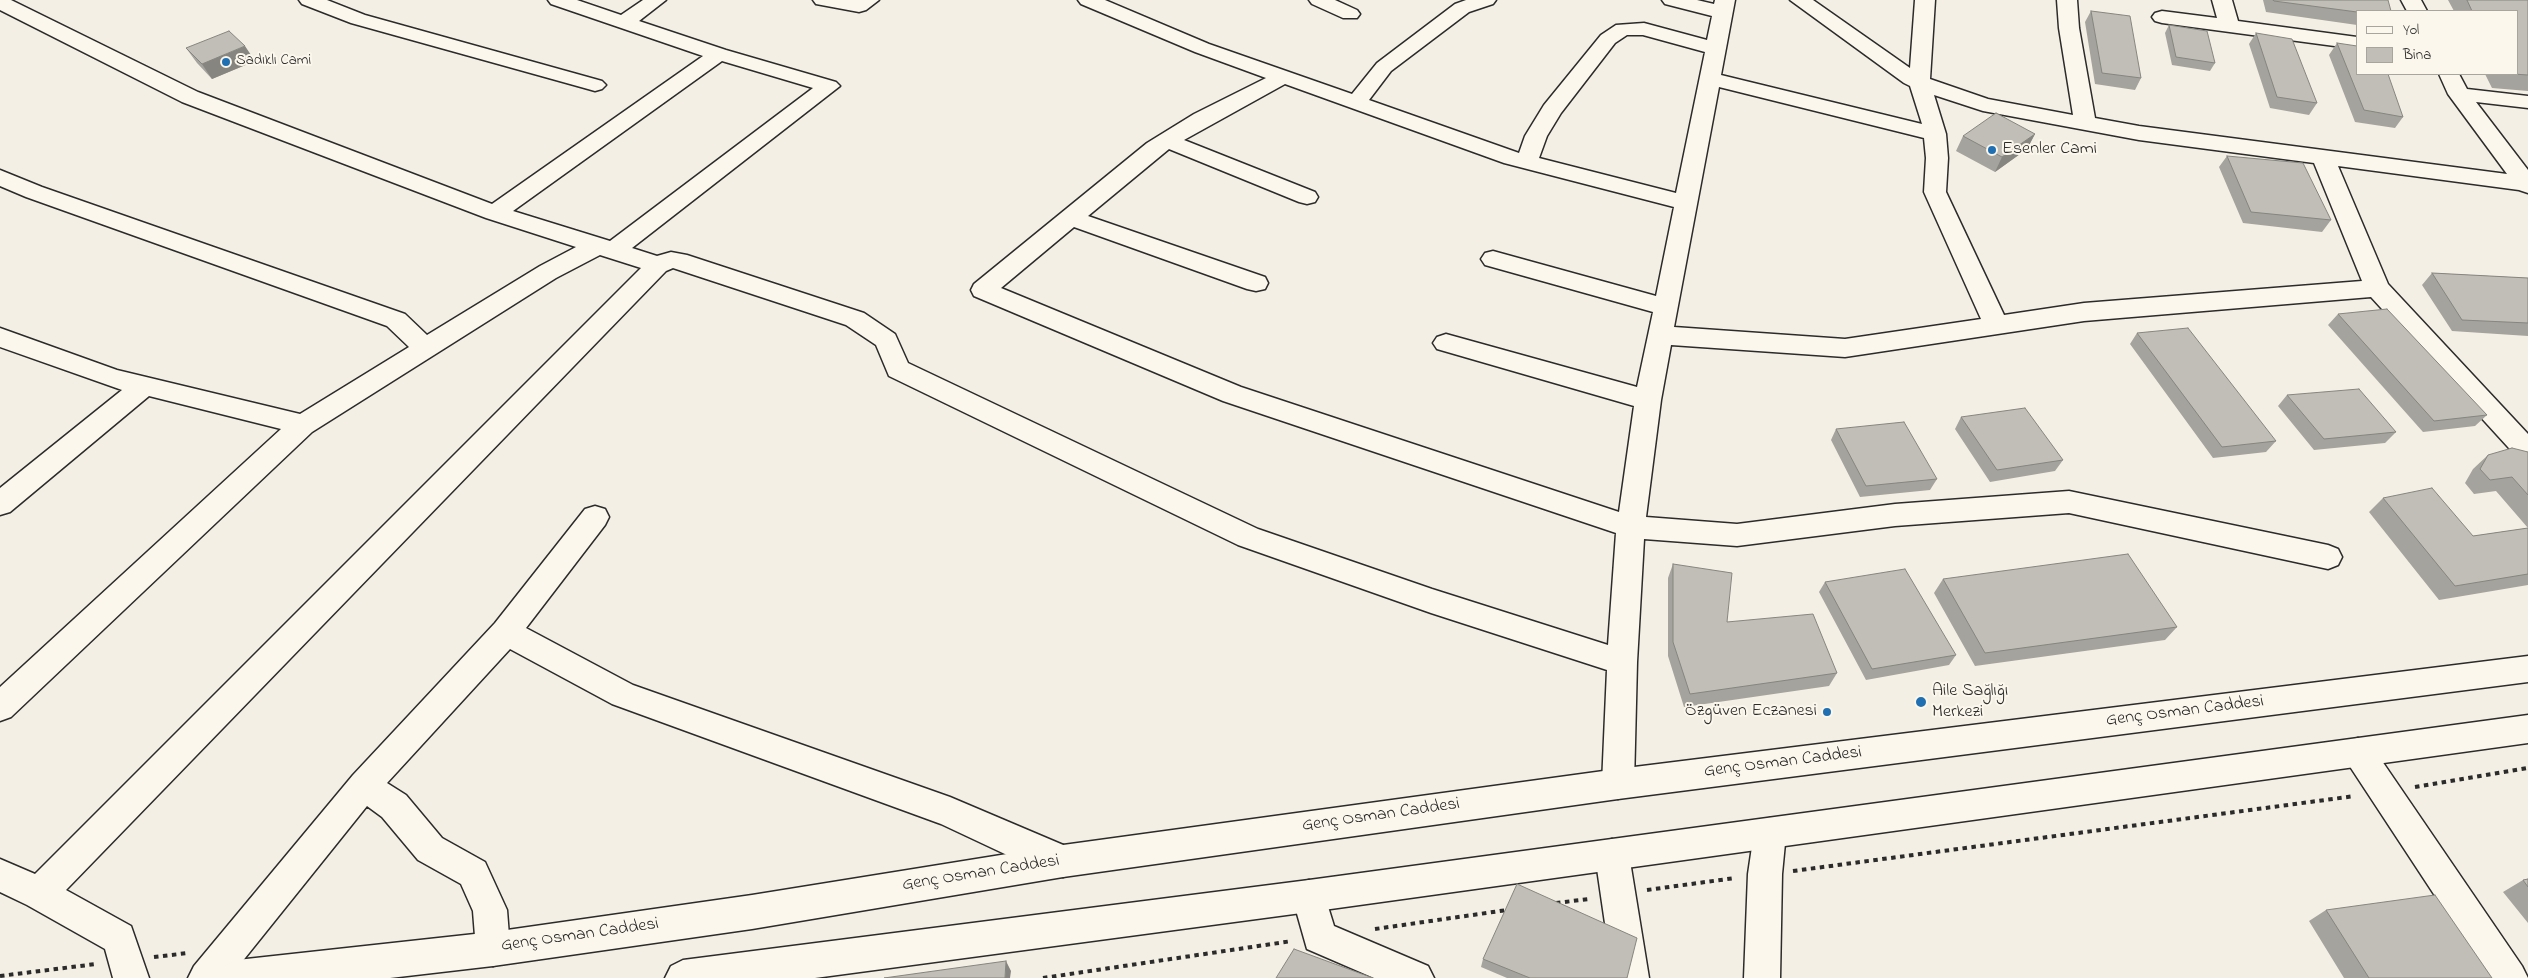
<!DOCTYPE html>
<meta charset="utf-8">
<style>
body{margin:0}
#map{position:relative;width:2528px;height:978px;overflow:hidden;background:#f3efe4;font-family:"Indie Flower",sans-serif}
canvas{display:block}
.legend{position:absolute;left:2356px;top:10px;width:162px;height:65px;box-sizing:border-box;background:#fbf7ec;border:1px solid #a8a59f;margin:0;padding:6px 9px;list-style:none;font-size:15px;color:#2b2b2b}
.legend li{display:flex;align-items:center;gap:10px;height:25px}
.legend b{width:25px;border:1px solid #a8a59f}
</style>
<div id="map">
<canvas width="2528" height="978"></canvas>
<ul class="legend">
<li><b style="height:6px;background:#fbf7ec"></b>Yol</li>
<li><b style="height:14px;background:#c0beb6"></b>Bina</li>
</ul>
</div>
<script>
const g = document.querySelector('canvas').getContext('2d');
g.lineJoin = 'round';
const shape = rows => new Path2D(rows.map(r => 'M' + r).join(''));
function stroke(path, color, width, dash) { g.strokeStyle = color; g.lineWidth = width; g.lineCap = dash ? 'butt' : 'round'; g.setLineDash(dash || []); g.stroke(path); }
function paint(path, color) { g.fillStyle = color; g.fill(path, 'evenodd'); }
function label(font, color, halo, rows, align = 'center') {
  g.font = font + ' "Indie Flower",sans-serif'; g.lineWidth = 4; g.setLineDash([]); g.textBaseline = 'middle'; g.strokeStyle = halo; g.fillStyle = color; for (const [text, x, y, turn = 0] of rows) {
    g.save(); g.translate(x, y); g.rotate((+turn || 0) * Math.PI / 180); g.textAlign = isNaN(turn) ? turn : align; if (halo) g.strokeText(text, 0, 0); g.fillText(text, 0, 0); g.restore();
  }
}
const minor = shape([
 [0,0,11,0,198,92,492,204,703,56,551,4,548,0,577,0,621,15,643,0,666,0,639,21,726,50,836,82,840,86,632,248,657,256,671,252,687,255,864,313,895,334,908,363,1258,529,1432,589,1608,645,1616,533,1223,401,974,296,971,290,974,284,1147,143,1194,114,1266,78,1195,52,1081,4,1078,0,1105,0,1209,44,1352,94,1377,63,1455,4,1466,0,1496,0,1493,4,1469,12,1391,71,1369,100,1519,153,1525,136,1544,105,1601,35,1616,25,1644,23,1707,40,1712,16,1665,4,1662,0,1697,0,1714,4,1715,0,1735,0,1721,75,1922,124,1910,86,1904,83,1790,0,1813,0,1910,68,1915,0,1935,0,1930,79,1988,99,2073,115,2059,28,2057,0,2077,0,2079,28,2095,118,2139,126,2507,174,2448,94,2439,74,2459,74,2467,89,2528,96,2528,108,2476,102,2528,170,2528,193,2519,190,2338,166,2388,284,2528,434,2528,461,2518,458,2371,297,2084,321,1845,357,1671,345,1661,400,1646,517,1737,524,1895,504,2069,491,2328,545,2338,549,2342,557,2338,565,2328,569,2069,513,1895,526,1737,546,1644,539,1637,662,1634,784,1629,794,1618,799,1607,794,1602,784,1607,670,1431,613,1238,545,889,376,876,345,846,325,673,268,666,271,66,890,131,926,149,978,113,978,105,949,27,905,0,892,0,859,35,874,641,268,600,255,556,278,312,432,11,717,0,721,0,687,281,429,149,396,10,512,0,515,0,488,122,390,0,347,0,328,117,370,300,414,409,347,387,326,26,197,0,186,0,170,42,187,405,314,427,335,540,266,576,247,486,218,182,102,0,10,0,0],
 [1627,35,1643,35,1705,52,1676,193,1539,158,1547,136,1561,113,1615,43,1627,35],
 [722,61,813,88,610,241,513,211,722,61],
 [1285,84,1504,163,1674,207,1656,296,1493,251,1485,253,1481,259,1485,265,1653,312,1637,387,1446,334,1437,337,1433,343,1437,349,1634,406,1619,512,1241,387,1001,288,1074,227,1247,289,1256,291,1265,289,1268,283,1265,277,1088,216,1169,149,1299,202,1307,204,1315,202,1318,197,1315,192,1184,140,1285,84],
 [1719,87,1924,138,1926,158,1924,192,1981,319,1845,339,1674,327,1719,87],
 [1934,95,1983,111,2139,140,2314,163,2362,281,2084,303,2004,315,1946,192,1948,158,1946,134,1934,95],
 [299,0,327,0,365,15,602,81,606,85,602,89,595,91,588,89,351,23,302,4,299,0],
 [813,0,879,0,866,10,859,12,816,4,813,0],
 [1309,0,1335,0,1357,10,1360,14,1357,18,1343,18,1312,4,1309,0],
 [2212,0,2232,0,2238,21,2357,37,2357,49,2162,23,2155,21,2152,17,2155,13,2162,11,2217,18,2212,0],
 [2401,0,2421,0,2427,11,2407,11,2401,0],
 [595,506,605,509,609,517,605,525,526,628,633,685,950,797,1075,850,1080,861,1075,872,1063,877,1007,855,941,824,612,704,510,649,387,783,406,795,442,838,485,862,507,910,510,949,505,961,493,966,481,961,476,949,473,911,461,884,418,860,382,817,367,806,229,978,188,978,194,966,353,775,495,623,585,509,595,506],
 [2358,738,2369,742,2522,966,2528,978,2489,978,2347,762,2342,752,2347,742,2358,738],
 [1770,818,1782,822,1786,833,1782,874,1780,978,1744,978,1748,874,1754,833,1758,822,1770,818],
 [1612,839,1624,844,1629,855,1649,978,1613,978,1595,855,1600,844,1612,839],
 [1309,880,1321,884,1334,926,1428,966,1434,978,1374,978,1307,949,1292,896,1297,884,1309,880]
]);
const major = shape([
 [2528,656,2528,682,1618,799,1063,877,752,929,493,966,390,978,219,978,225,966,237,960,493,932,752,895,1063,845,1618,769,2528,656],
 [2528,715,2528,743,1309,912,815,978,665,978,671,966,683,960,1309,880,2528,715]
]);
stroke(minor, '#2b2b2b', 3);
stroke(major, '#2b2b2b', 3);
stroke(shape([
 [2415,787,2528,768],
 [1793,871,2355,796],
 [1647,890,1735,878],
 [1556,903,1589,899],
 [1375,929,1507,910],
 [154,957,188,953],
 [0,976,96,964],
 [1043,978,1292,941]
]), '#2b2b2b', 4, [4.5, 4.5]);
paint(minor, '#fbf7ec');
paint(major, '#fbf7ec');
paint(shape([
 [2263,0,2388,0,2357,11,2357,25,2266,12],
 [2448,0,2528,0,2528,91,2492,88,2485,74,2517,74,2517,11,2454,11],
 [2091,11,2141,78,2135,90,2095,84,2085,22],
 [2169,25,2215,63,2210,71,2172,65,2165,33],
 [2256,33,2317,103,2309,115,2270,108,2249,44],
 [2337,43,2403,117,2395,128,2355,122,2329,55],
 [186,48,255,61,212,79,197,63],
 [2035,134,2027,149,1995,172,1956,151,1963,136],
 [2227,156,2331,220,2322,232,2243,223,2219,167],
 [2432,273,2528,278,2528,336,2452,331,2422,285],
 [2338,314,2487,415,2475,426,2423,432,2328,325],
 [2137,333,2276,441,2266,452,2213,458,2130,344],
 [2287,395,2396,432,2385,443,2314,450,2278,406],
 [1961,417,2063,460,2055,471,1990,482,1955,429],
 [1836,429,1937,479,1930,490,1860,497,1831,440],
 [2528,452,2528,585,2439,600,2369,512,2383,498,2473,536,2528,528,2496,491,2474,494,2465,483,2473,469,2488,455],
 [1673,564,1727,622,1837,673,1829,686,1684,707,1668,656,1668,578],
 [1943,579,2177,627,2165,640,1975,666,1934,593],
 [1825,582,1956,655,1949,665,1866,680,1819,592],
 [2528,879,2528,923,2503,892,2523,880],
 [2326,910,2492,978,2344,978,2309,921],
 [1483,959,1627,978,1507,978,1481,967]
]), '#a5a39d');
paint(shape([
 [245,46,255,61,212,79,202,64],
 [2035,134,2027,149,1995,172,2002,157],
 [1006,961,1011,971,1010,978,1005,978]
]), '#86857f');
const building = shape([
 [2273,0,2388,0,2391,11,2357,11,2357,12,2274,1,2273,0],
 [2467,0,2528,0,2528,75,2513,74,2517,74,2517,11,2472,11,2467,0],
 [2091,11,2130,16,2141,78,2102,73,2091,11],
 [2169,25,2207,31,2215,63,2176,57,2169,25],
 [229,31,245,46,202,64,186,48,229,31],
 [2256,33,2292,39,2317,103,2277,97,2256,33],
 [2337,43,2357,46,2357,74,2388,74,2403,117,2364,110,2337,43],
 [1996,113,2035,134,2002,157,1963,136,1996,113],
 [2227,156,2303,163,2331,220,2251,212,2227,156],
 [2432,273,2528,278,2528,323,2462,320,2432,273],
 [2387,309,2487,415,2434,421,2338,314,2387,309],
 [2188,328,2276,441,2222,447,2137,333,2188,328],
 [2359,389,2396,432,2324,439,2287,395,2359,389],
 [2025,408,2063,460,1997,470,1961,417,2025,408],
 [1904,422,1937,479,1866,486,1836,429,1904,422],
 [2512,448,2528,452,2528,495,2512,477,2490,480,2480,469,2488,455,2512,448],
 [2432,488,2473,536,2528,528,2528,574,2455,586,2383,498,2432,488],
 [2128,554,2177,627,1985,653,1943,579,2128,554],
 [1673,564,1732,573,1727,622,1813,614,1837,673,1690,694,1673,642,1673,564],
 [1905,569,1956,655,1872,669,1825,582,1905,569],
 [2528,879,2528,887,2523,880,2528,879],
 [1517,884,1637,938,1627,978,1530,978,1483,959,1517,884],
 [2435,895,2492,978,2369,978,2326,910,2435,895],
 [1294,949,1373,978,1276,978,1294,949],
 [1006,961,1005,978,884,978,1006,961]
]);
paint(building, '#c0beb6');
stroke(building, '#86857f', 1);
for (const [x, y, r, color] of [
 [226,62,5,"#1f6fb2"],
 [1992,150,5,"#1f6fb2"],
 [1921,702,6,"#1f6fb2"],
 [1827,712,5,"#1f6fb2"]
]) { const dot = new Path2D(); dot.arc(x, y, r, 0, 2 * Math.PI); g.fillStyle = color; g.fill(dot); stroke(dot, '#fbf7ec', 2); }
label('15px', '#2b2b2b', '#fbf7ec', [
 ["Sadıklı Cami",236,62]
], 'left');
label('18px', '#2b2b2b', '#fbf7ec', [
 ["Esenler Cami",2002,150],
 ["Aile Sağlığı",1932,692],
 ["Merkezi",1932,713],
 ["Özgüven Eczanesi",1817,712,"right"]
], 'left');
label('18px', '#2b2b2b', '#fbf7ec', [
 ["Genç Osman Caddesi",2185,712,-7],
 ["Genç Osman Caddesi",1783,763,-7],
 ["Genç Osman Caddesi",1381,816,-8],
 ["Genç Osman Caddesi",981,874,-9],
 ["Genç Osman Caddesi",580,936,-8]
]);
</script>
